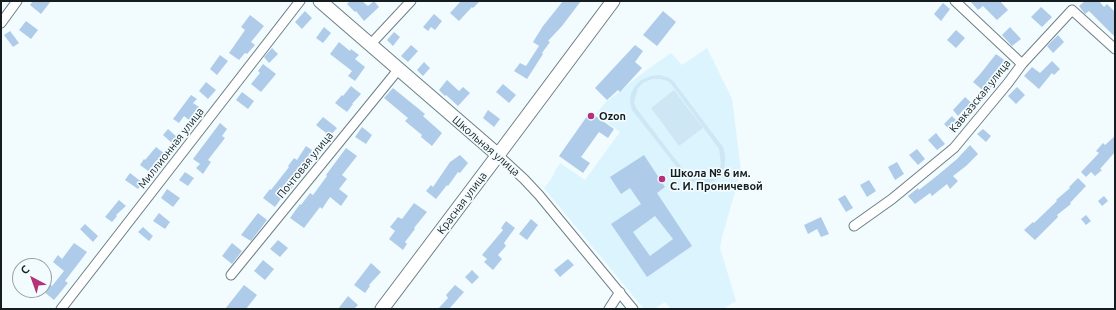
<!DOCTYPE html>
<meta charset="utf-8">
<style>
body{margin:0}
#map{position:relative;width:1116px;height:310px;overflow:hidden;background:#f2fbfe;font-family:Ubuntu,sans-serif}
canvas{display:block}
.frame{position:absolute;inset:0;border:2px solid #151d20;pointer-events:none}
.north{position:absolute;left:12px;top:258px;width:40px;height:40px;box-sizing:border-box;background:#f2fbfe;border:1px solid #9aa2a5;border-radius:50%;rotate:319deg;font-size:11px;font-weight:700;line-height:16px;text-align:center;color:#151d20}
.north::after{content:'';display:block;margin:auto;width:14px;height:18px;background:#b53178;clip-path:polygon(50% 0,100% 100%,50% 72%,0 100%)}
</style>
<div id="map">
<canvas width="1116" height="310"></canvas>
<div class="frame"></div>
<div class="north">С</div>
</div>
<script>
const g = document.querySelector('canvas').getContext('2d');
g.lineJoin = 'round';
function paint(path, color) { g.fillStyle = color; g.fill(path, 'evenodd'); }
const shape = rows => new Path2D(rows.map(r => 'M' + r).join(''));
function stroke(path, color, width, dash) { g.strokeStyle = color; g.lineWidth = width; g.lineCap = dash ? 'butt' : 'round'; g.setLineDash(dash || []); g.stroke(path); }
function label(font, color, halo, rows, align = 'center') {
  g.font = font + ' Ubuntu,sans-serif'; g.lineWidth = 3.5; g.setLineDash([]); g.textBaseline = 'middle'; g.strokeStyle = halo; g.fillStyle = color; for (const [text, x, y, turn = 0] of rows) {
    g.save(); g.translate(x, y); g.rotate((+turn || 0) * Math.PI / 180); g.textAlign = isNaN(turn) ? turn : align; if (halo) g.strokeText(text, 0, 0); g.fillText(text, 0, 0); g.restore();
  }
}
paint(shape([
 [707,48,732,99,741,171,722,237,720,248,736,301,723,309,671,309,665,302,654,309,644,309,544,188,552,178,555,171,560,163,585,180,620,132,596,114,606,102,644,72,671,53,682,65]
]), '#dcf4fe');
paint(shape([
 [660,75,669,78,674,82,723,147,725,154,725,163,723,172,718,179,709,183,699,184,690,181,683,175,632,110,630,102,631,93,636,85,641,80,651,76],
 [652,79,660,79,668,81,672,85,719,149,721,164,719,170,716,176,708,179,699,179,692,177,686,173,636,108,634,102,638,88,643,83],
 [674,90,703,128,679,146,651,108]
]), '#cde8f4');
paint(shape([
 [33,1,51,1,41,14,30,5],
 [350,1,362,1,368,6,374,1,379,7,364,21,356,11,355,12,347,4],
 [461,1,480,1,473,8,472,7,459,21,450,13],
 [563,1,581,1,562,26,548,41,550,42,542,53,543,54,527,79,514,71,520,63,526,66,539,46,533,42,543,26],
 [970,1,1000,1,1008,10,997,20,983,6,978,10],
 [1085,1,1099,1,1104,7,1107,4,1115,12,1115,37,1089,11,1085,14,1079,6],
 [943,3,950,9,941,21,934,14],
 [1041,7,1052,17,1042,27,1031,17],
 [305,11,312,18,302,29,295,22],
 [663,11,676,22,657,46,643,35],
 [434,14,442,21,435,30,431,27,428,31,423,27],
 [250,15,264,26,251,42,255,45,247,54,245,53,239,60,229,53,245,30,241,27],
 [26,21,38,30,31,39,19,30],
 [324,27,331,33,323,43,316,38],
 [1010,27,1021,39,1012,46,1002,35],
 [956,30,965,38,956,48,947,40],
 [10,31,19,43,13,47,4,35],
 [394,32,400,37,393,46,387,40],
 [1058,35,1064,42,1053,53,1047,46],
 [339,42,350,51,351,49,359,55,355,59,365,67,355,81,348,76,352,71,330,54],
 [411,45,418,51,408,62,401,56],
 [635,45,643,51,635,62,642,68,620,92,618,90,607,100,595,88],
 [272,48,278,54,269,63,264,57],
 [996,54,1007,62,992,82,994,84,986,93,973,82,981,73],
 [220,55,228,61,217,75,210,69],
 [1052,61,1060,69,1054,75,1052,73,1039,89,1024,76,1032,67,1040,73],
 [424,62,430,68,423,76,417,70],
 [263,64,276,74,261,92,251,84,260,73,258,71],
 [447,80,459,91,463,87,470,93,458,106,446,95,445,96,439,90],
 [206,82,216,90,208,99,199,91],
 [503,84,516,95,509,103,496,92],
 [351,86,361,94,352,104,353,104,347,112,335,103,342,95,343,96],
 [1017,87,1025,95,1016,104,1008,96],
 [393,88,425,114,423,116,442,133,432,146,421,137,422,135,405,121,408,118,384,98],
 [242,92,254,101,248,109,236,100],
 [191,95,197,99,193,103,199,107,189,120,184,116,179,123,173,119],
 [965,97,976,107,970,114,964,109,958,116,953,110],
 [488,110,500,119,494,127,483,118],
 [590,112,614,129,608,138,599,132,581,157,590,163,583,173,559,156],
 [952,116,961,125,953,133,944,124],
 [323,117,337,128,330,136,316,125],
 [220,123,227,129,222,136,225,138,208,160,211,162,203,174,196,168,200,164,193,159],
 [362,127,372,135,366,144,355,137],
 [168,129,178,138,173,144,163,135],
 [983,129,991,136,986,142,977,134],
 [936,133,945,144,937,150,928,140],
 [1115,136,1115,152,1100,169,1102,170,1095,176,1091,172,1086,177,1081,172,1099,153,1096,151,1103,143,1105,145],
 [970,145,978,154,966,166,953,176,958,181,950,189,947,184,932,196,930,193,915,204,908,196,918,188,919,190,938,175,957,159],
 [306,146,316,153,287,195,285,193,275,207,263,198,270,189,271,190,289,167,288,166,294,158,297,160],
 [156,147,165,154,151,173,140,165,144,159,145,160],
 [346,148,357,156,342,175,347,179,339,189,348,196,341,206,330,197,322,209,320,207,304,228,290,218,300,204,301,205,310,193,313,195,327,176,326,175],
 [917,149,925,159,918,165,909,155],
 [460,155,468,163,460,173,458,172,448,186,447,185,436,199,426,191,431,185,433,187,450,162],
 [644,155,665,187,657,193,692,246,647,277,611,224,641,204,630,188,621,194,610,177],
 [655,216,673,239,650,256,633,232],
 [897,162,904,174,895,180,888,167],
 [185,172,194,178,188,186,179,180],
 [130,173,143,183,138,189,125,180],
 [1078,178,1086,186,1070,203,1071,204,1057,215,1058,217,1035,240,1024,230,1033,222,1034,223,1057,201,1056,200,1070,188,1069,187],
 [869,180,876,191,867,197,860,185],
 [167,189,180,198,173,207,161,198],
 [845,195,853,208,846,212,838,199],
 [1104,196,1108,201,1102,206,1098,201],
 [119,200,126,206,116,215,117,216,112,222,105,217],
 [414,203,427,212,414,228,415,229,405,242,407,244,403,250,389,239,395,231,390,227,398,217,402,219],
 [159,213,170,222,165,229,153,221],
 [258,213,267,220,251,241,241,235],
 [1086,215,1091,221,1086,225,1081,219],
 [821,217,829,234,821,237,817,229,808,234,804,225],
 [531,219,538,225,527,240,519,234],
 [506,221,515,228,504,243,506,246,498,255,502,259,493,270,484,262,487,259,482,255,503,230,501,228],
 [85,224,98,236,93,242,80,229],
 [143,227,153,236,149,241,138,232],
 [278,240,288,248,280,257,270,249],
 [74,243,87,252,65,281,68,283,54,300,43,291,49,283,52,286,64,271,53,262,58,255,62,259],
 [232,243,242,251,232,264,222,256],
 [568,259,574,265,560,277,554,270],
 [263,260,274,269,265,280,254,271],
 [371,263,381,272,369,285,370,286,365,293,354,285],
 [472,270,479,277,472,284,465,277],
 [244,285,257,295,246,309,225,309],
 [455,285,464,292,449,309,438,309,448,298,446,295],
 [348,296,358,305,354,309,338,309]
]), '#aeccea');
const street = shape([
 [955,1,1022,64],
 [1,23,17,1],
 [370,45,411,1],
 [498,155,524,179,539,195,633,309],
 [854,226,892,199,954,148,1008,83,1022,64,1072,10,1115,49],
 [231,275,398,70],
 [61,309,300,1],
 [609,309,620,292]
]);
const secondary = shape([
 [320,1,498,155],
 [382,309,498,155,613,1]
]);
stroke(street, '#6c8087', 11);
stroke(secondary, '#6c8087', 15);
stroke(street, '#fff', 9);
stroke(secondary, '#fff', 13);
for (const [x, y, r, color] of [
 [591,116,4,"#b53178"],
 [662,179,4,"#b53178"]
]) { const dot = new Path2D(); dot.arc(x, y, r, 0, 2 * Math.PI); g.fillStyle = color; g.fill(dot); stroke(dot, '#f2fbfe', 1.5); }
label('11px', '#151d20', '#f2fbfe', [
 ["Кавказская улица",980,96,-51],
 ["Школьная улица",486,146,41],
 ["Миллионная улица",171,148,-52],
 ["Почтовая улица",305,165,-51],
 ["Красная улица",462,203,-53]
]);
label('bold 11px', '#151d20', '#f2fbfe', [
 ["Ozon",599,116],
 ["Школа № 6 им.",670,173],
 ["С. И. Проничевой",670,186]
], 'left');
</script>
